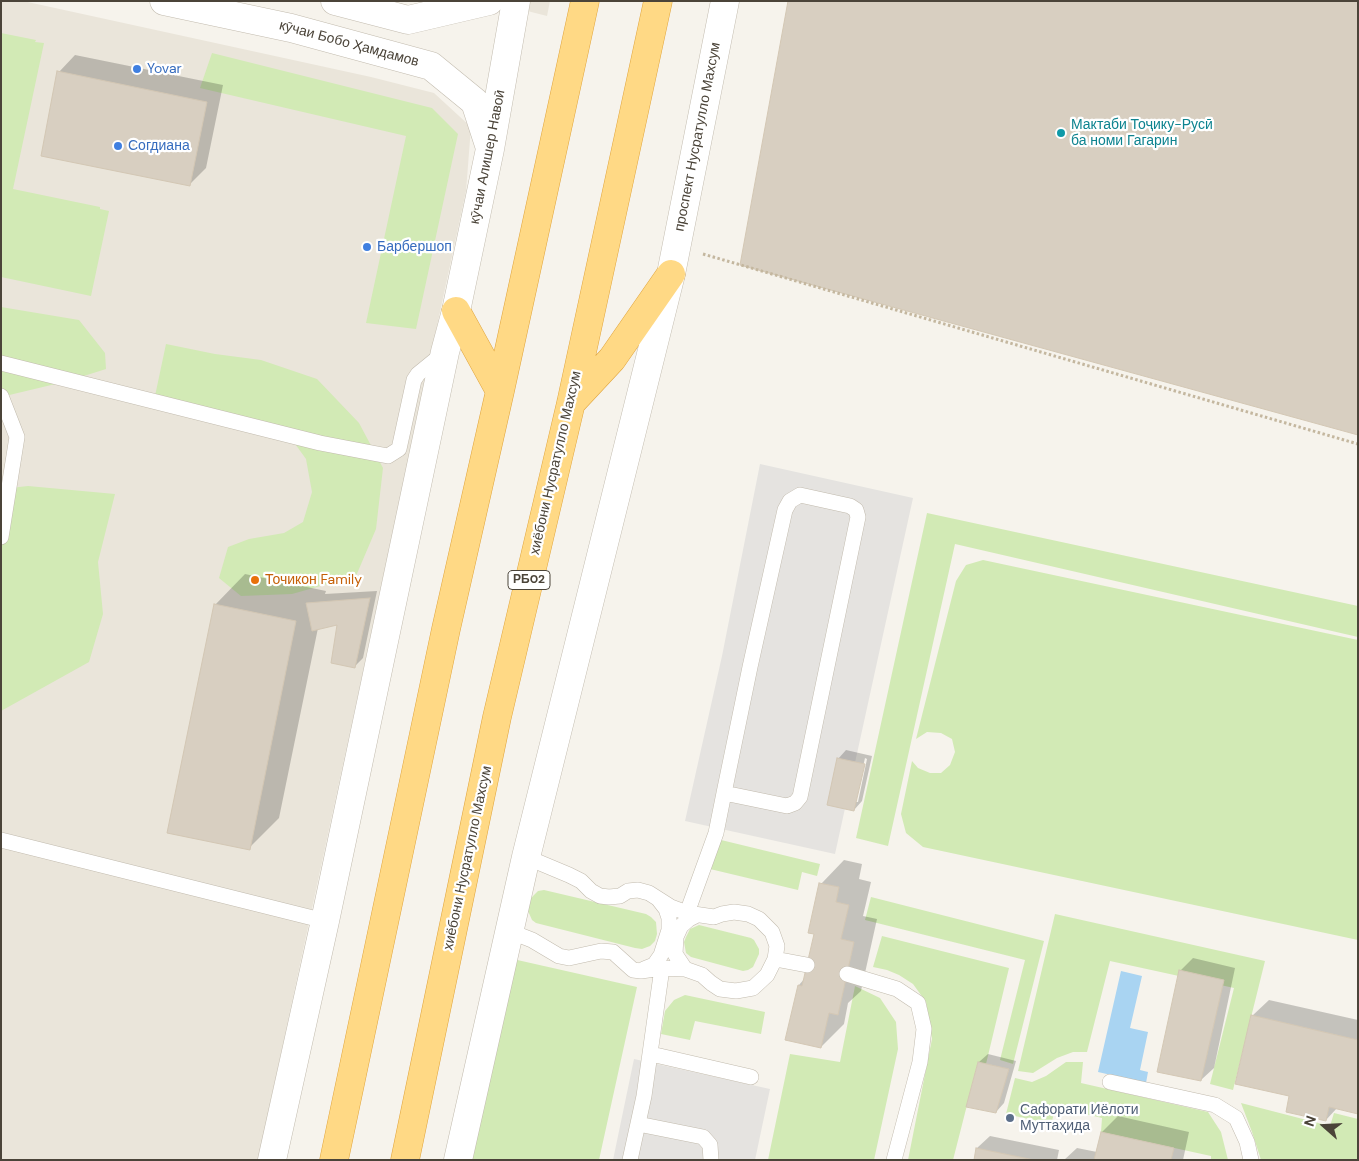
<!DOCTYPE html>
<meta charset="utf-8">
<style>
body{margin:0}
#map{position:relative;width:1359px;height:1161px;overflow:hidden;background:#f6f3ec;font-family:"DM Sans",sans-serif}
canvas{display:block}
.frame{position:absolute;inset:0;border:2px solid #4b4439;pointer-events:none}
.north{position:absolute;left:1299px;top:1101px;width:50px;height:50px;-webkit-text-stroke:4px #fff;paint-order:stroke;rotate:289deg;font-size:14px;font-weight:700;line-height:20px;text-align:center;color:#4b4439}
.north::after{content:'';display:block;margin:auto;width:18px;height:22px;background:#4b4439;clip-path:polygon(50% 0,100% 100%,50% 72%,0 100%)}
</style>
<div id="map">
<canvas width="1359" height="1161"></canvas>
<div class="frame"></div>
<div class="north">N</div>
</div>
<script>
const g = document.querySelector('canvas').getContext('2d');
g.lineJoin = 'round';
function paint(path, color) { g.fillStyle = color; g.fill(path, 'evenodd'); }
const shape = rows => new Path2D(rows.map(r => 'M' + r).join(''));
function stroke(path, color, width, dash) { g.strokeStyle = color; g.lineWidth = width; g.lineCap = dash ? 'butt' : 'round'; g.setLineDash(dash || []); g.stroke(path); }
function label(font, color, halo, rows, align = 'center') {
  g.font = font + ' "DM Sans",sans-serif'; g.lineWidth = 4.5; g.setLineDash([]); g.textBaseline = 'middle'; g.strokeStyle = halo; g.fillStyle = color; for (const [text, x, y, turn = 0] of rows) {
    g.save(); g.translate(x, y); g.rotate((+turn || 0) * Math.PI / 180); g.textAlign = isNaN(turn) ? turn : align; if (halo) g.strokeText(text, 0, 0); g.fillText(text, 0, 0); g.restore();
  }
}
paint(shape([
 [1,1,23,1,371,77,434,93,471,127,466,191,258,1160,1,1160],
 [488,1,550,1,547,16]
]), '#eae5da');
paint(shape([
 [1,33,36,40,35,42,44,43,13,189,100,207,100,209,109,211,91,296,1,277],
 [212,53,432,108,458,134,416,329,366,323,406,136,200,88],
 [1,307,79,320,105,353,106,369,68,381,1,397],
 [166,344,215,354,261,360,317,379,359,423,383,468,376,529,356,576,292,594,241,596,219,578,228,547,249,539,284,533,303,522,312,492,306,459,293,441,155,396],
 [28,486,115,494,98,562,103,614,89,662,1,711,1,489],
 [927,513,1358,606,1358,637,955,544,888,846,856,838],
 [983,560,1358,640,1358,940,923,847,906,833,901,814,912,761,918,768,930,773,941,773,950,765,955,752,952,739,941,733,927,732,916,739,956,581,966,565],
 [717,839,820,864,817,876,802,872,798,890,710,869],
 [544,890,646,914,651,917,656,922,657,934,655,941,650,946,642,949,635,948,536,923,532,920,528,911,530,899,538,891],
 [871,897,1044,941,1013,1064,1000,1060,1025,960,865,920],
 [1055,914,1265,961,1233,1090,1210,1084,1234,988,1110,961,1087,1052,1073,1052,1057,1058,1033,1073,1018,1071],
 [699,925,751,938,754,940,759,949,759,954,753,967,748,970,743,971,691,957,686,953,684,942,686,937,690,929],
 [882,936,1009,968,986,1064,978,1062,953,1160,908,1160,932,1039,926,1002,913,984,899,975,887,970,873,967],
 [504,957,637,987,599,1160,458,1160],
 [855,986,880,998,896,1022,898,1049,874,1160,768,1160,790,1054,840,1062],
 [685,995,765,1012,761,1034,695,1021,690,1040,661,1034,665,1011,674,1000],
 [1066,1062,1083,1062,1081,1083,1208,1112,1221,1132,1228,1160,1211,1160,1211,1156,1101,1132,1102,1118,1056,1107,1051,1124,1006,1114,1015,1078,1032,1082,1046,1076],
 [1241,1103,1330,1126,1334,1113,1358,1119,1358,1160,1261,1160,1252,1132]
]), '#d2eab5');
paint(shape([
 [760,464,913,498,835,854,685,821,722,656],
 [634,1059,770,1089,755,1160,613,1160]
]), '#e5e3e0');
paint(shape([
 [1121,971,1142,976,1130,1028,1148,1032,1140,1070,1148,1072,1146,1083,1098,1072]
]), '#a9d4f2');
paint(shape([
 [75,55,223,85,206,168,189,185,59,72],
 [245,574,326,591,325,594,377,591,363,658,354,667,339,623,318,628,279,818,249,848,215,605],
 [846,750,872,756,862,801,854,810,838,759],
 [865,758,867,759,858,802,855,802],
 [844,860,862,864,859,879,871,882,863,916,877,919,861,991,848,1003,844,1024,821,1047,787,1039,799,985,805,978,816,933,821,884],
 [1193,958,1235,968,1214,1068,1201,1080,1180,971],
 [1269,1000,1358,1020,1358,1113,1337,1108,1326,1120,1290,1095,1252,1016],
 [988,1054,1016,1061,1004,1103,996,1112,979,1062],
 [1118,1116,1189,1132,1183,1160,1064,1160,1077,1148,1097,1152,1102,1132],
 [990,1136,1059,1150,1057,1160,975,1160,977,1148]
]), '#0003');
const building = shape([
 [788,1,1358,1,1358,435,740,265,788,1],
 [57,71,207,102,190,186,41,156,57,71],
 [370,598,355,668,331,663,337,625,312,631,306,603,370,598],
 [214,604,296,621,250,850,167,833,214,604],
 [837,758,865,764,854,811,827,805,837,758],
 [819,883,839,887,836,902,849,905,841,939,854,942,838,1015,829,1013,821,1048,785,1040,798,985,802,986,814,934,808,933,819,883],
 [1179,970,1224,980,1201,1081,1157,1072,1179,970],
 [1251,1015,1358,1040,1358,1114,1329,1107,1326,1121,1286,1112,1289,1096,1235,1084,1251,1015],
 [978,1062,1009,1069,996,1113,966,1107,978,1062],
 [1101,1132,1174,1148,1171,1160,1094,1160,1101,1132],
 [976,1148,1034,1160,974,1160,976,1148]
]);
paint(building, '#d8cfc1');
stroke(building, '#d3c7b4', 1);
const service = shape([
 [1,363,320,443,388,456,399,449,414,380,418,374,445,352],
 [1,396,17,437,1,537],
 [1,840,325,921],
 [687,913,716,833,724,793,750,667,785,510,790,501,800,495,850,506,856,510,858,517,800,797,795,803,787,806,724,793],
 [509,931,532,940,559,956,569,958,601,951,613,952,633,970,641,971,662,968,685,969,702,975,711,983,720,989,736,991,753,988,767,975,775,959,777,946,772,932,759,919,748,914,734,912,722,914,714,917,687,913,671,907,649,893,638,890,628,891,620,896,609,897,600,896,591,891,581,881,569,875,526,857],
 [775,959,807,965],
 [644,969,654,965,661,955,669,930,669,918,666,909,659,900],
 [685,969,675,954,676,937,681,926,689,919,697,915],
 [847,974,897,989,918,1003,924,1029,920,1062,894,1160],
 [651,1054,751,1077],
 [1110,1082,1215,1105,1236,1118,1247,1142,1251,1160],
 [638,1124,703,1137,710,1145,711,1160],
 [630,1160,644,1096,662,968]
]);
const tertiary = shape([
 [164,1,291,28,431,66,475,102,489,145],
 [335,1,408,20,489,1],
 [272,1160,325,921,445,352,456,311,490,149,516,1],
 [458,1160,526,857,671,274,725,1]
]);
const trunk = shape([
 [456,311,500,391],
 [571,403,612,359,671,274],
 [334,1160,446,629,500,391,585,1],
 [405,1160,497,717,571,403,658,1]
]);
stroke(service, '#c2bbae', 16);
stroke(tertiary, '#c2bbae', 29);
stroke(trunk, '#e0a43c', 29);
stroke(shape([
 [703,254,1358,444]
]), '#c4b79f', 3, [2.5, 2.5]);
stroke(service, '#fff', 15);
stroke(tertiary, '#fff', 28);
stroke(trunk, '#ffd985', 28);
for (const [x, y, r, color] of [
 [137,69,5,"#3f7fe0"],
 [1061,133,5,"#0f9aa8"],
 [118,146,5,"#3f7fe0"],
 [367,247,5,"#3f7fe0"],
 [255,580,5,"#e8710a"],
 [1010,1118,5,"#5c6f8a"]
]) { const dot = new Path2D(); dot.arc(x, y, r, 0, 2 * Math.PI); g.fillStyle = color; g.fill(dot); stroke(dot, '#fff', 2); }
for (const [x, y, w] of [
 [529,580,42]
]) { const box = new Path2D(); box.roundRect(x - w / 2, y - 9.5, w, 19, 4); g.fillStyle = '#fff'; g.fill(box); stroke(box, '#4b4439', 1); }
label('bold 12px', '#4b4439', null, [
 ["РБ02",529,580]
]);
label('14px', '#4b4439', '#fff', [
 ["кӯчаи Бобо Ҳамдамов",349,44,15],
 ["проспект Нусратулло Махсум",698,137,-79],
 ["кӯчаи Алишер Навоӣ",488,157,-79],
 ["хиёбони Нусратулло Махсум",556,463,-77],
 ["хиёбони Нусратулло Махсум",468,858,-78]
]);
label('14px', '#366cbe', '#fff', [
 ["Yovar",147,69],
 ["Согдиана",128,146],
 ["Барбершоп",377,247]
], 'left');
label('14px', '#0d838f', '#fff', [
 ["Мактаби Тоҷику-Русӣ",1071,125],
 ["ба номи Гагарин",1071,141]
], 'left');
label('14px', '#c56008', '#fff', [
 ["Точикон Family",265,580]
], 'left');
label('14px', '#4e5e75', '#fff', [
 ["Сафорати Иёлоти",1020,1110],
 ["Муттаҳида",1020,1126]
], 'left');
</script>
